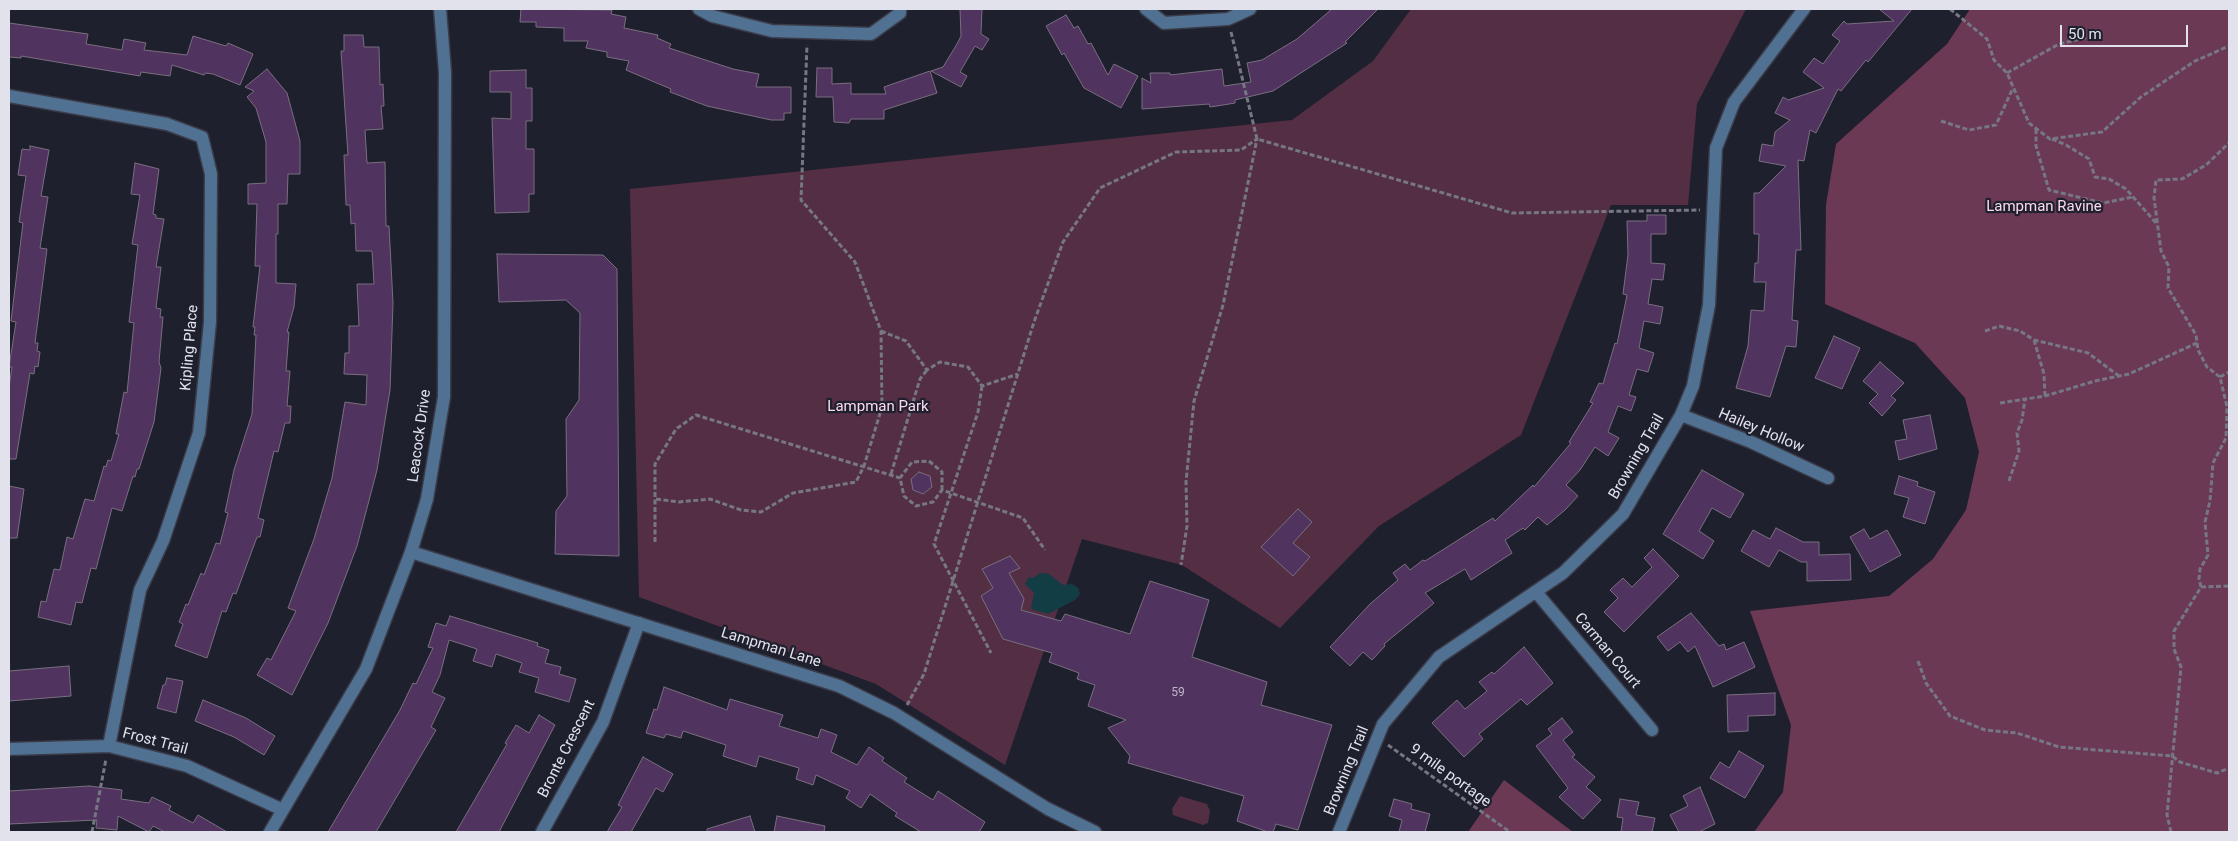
<!DOCTYPE html>
<style>
body{margin:0}
#map{position:relative;width:2238px;height:841px;overflow:hidden;background:#1f202e;font-family:Roboto,sans-serif}
canvas{display:block}
.frame{position:absolute;inset:0;border:10px solid #e1e2ec;pointer-events:none}
.scale{position:absolute;left:2060px;top:25px;width:128px;height:22px;box-sizing:border-box;border:2px solid #e1e2ec;border-top:0;padding-left:6px;font-size:15px;line-height:18px;white-space:nowrap;color:#e1e2ec;-webkit-text-stroke:4px #1f202e;paint-order:stroke}
</style>
<div id="map">
<canvas width="2238" height="841"></canvas>
<div class="frame"></div>
<div class="scale">50 m</div>
</div>
<script>
const g = document.querySelector('canvas').getContext('2d');
g.lineJoin = 'round';
function paint(path, color) { g.fillStyle = color; g.fill(path, 'evenodd'); }
const shape = rows => new Path2D(rows.map(r => 'M' + r).join(''));
function stroke(path, color, width, dash) { g.strokeStyle = color; g.lineWidth = width; g.lineCap = dash ? 'butt' : 'round'; g.setLineDash(dash || []); g.stroke(path); }
function label(font, color, halo, rows, align = 'center') {
  g.font = font + ' Roboto,sans-serif'; g.lineWidth = 4.5; g.setLineDash([]); g.textBaseline = 'middle'; g.strokeStyle = halo; g.fillStyle = color; for (const [text, x, y, turn = 0] of rows) {
    g.save(); g.translate(x, y); g.rotate((+turn || 0) * Math.PI / 180); g.textAlign = isNaN(turn) ? turn : align; if (halo) g.strokeText(text, 0, 0); g.fillText(text, 0, 0); g.restore();
  }
}
paint(shape([
 [1411,9,1746,9,1697,104,1688,205,1611,205,1521,435,1379,526,1280,628,1182,565,1082,539,1005,765,876,684,639,597,630,189,1292,120,1373,61],
 [1180,796,1207,804,1210,811,1208,823,1203,825,1173,815,1172,809]
]), '#542e43');
paint(shape([
 [1970,9,2229,9,2229,832,1754,832,1783,792,1791,725,1750,611,1889,596,1933,559,1966,510,1979,452,1965,398,1915,343,1825,304,1826,205,1836,144,1947,44],
 [1504,780,1573,832,1468,832]
]), '#6c3955');
paint(shape([
 [1040,573,1049,574,1063,585,1072,584,1078,588,1080,594,1075,600,1048,614,1031,609,1034,593,1025,584,1029,577,1033,578]
]), '#123d45');
const building = shape([
 [521,9,612,10,611,14,626,17,624,28,658,35,657,38,671,44,669,48,733,69,759,74,756,87,791,87,791,113,784,113,784,120,771,120,707,106,670,92,671,89,626,70,629,61,607,57,607,52,586,48,588,41,564,41,564,28,536,27,536,22,520,22,521,9],
 [960,9,982,9,981,34,989,39,982,50,975,46,960,72,967,76,961,87,931,71,943,67,957,44,961,36,960,9],
 [1332,9,1378,9,1345,42,1347,43,1273,91,1235,100,1235,103,1217,106,1210,107,1209,104,1142,109,1142,78,1151,83,1150,73,1170,73,1170,75,1222,69,1224,86,1251,82,1247,63,1262,60,1297,39,1332,9],
 [1879,9,1912,9,1868,62,1866,60,1841,91,1838,89,1816,133,1810,130,1804,161,1798,160,1801,250,1796,250,1792,320,1798,321,1796,347,1786,346,1770,397,1736,388,1748,346,1751,310,1764,311,1766,282,1754,282,1755,263,1758,263,1759,234,1754,234,1754,193,1759,193,1786,166,1759,161,1762,144,1773,146,1775,132,1790,120,1775,113,1783,97,1788,100,1824,88,1803,72,1814,58,1823,64,1840,41,1832,35,1844,21,1847,24,1894,21,1879,9],
 [1066,15,1074,28,1078,26,1088,44,1091,43,1108,75,1114,64,1138,76,1121,108,1084,88,1064,53,1062,55,1046,26,1066,15],
 [9,23,88,34,86,44,122,50,124,39,146,43,144,50,187,55,193,36,226,46,228,43,253,54,240,85,213,74,205,73,204,75,172,65,170,76,141,72,140,76,21,56,21,58,9,57,9,23],
 [344,35,363,35,364,47,379,47,380,85,383,84,384,106,381,106,383,129,365,130,367,163,385,162,386,226,389,226,393,303,390,390,377,470,357,546,328,623,292,695,257,675,267,658,271,660,296,611,288,608,314,539,332,478,345,402,366,405,367,375,344,374,345,353,349,353,349,326,359,326,357,284,374,284,372,251,356,251,355,223,351,224,350,205,346,205,344,155,348,155,341,51,344,51,344,35],
 [817,68,832,68,832,84,851,83,851,94,886,94,884,87,930,71,937,93,884,110,884,119,851,119,849,123,834,122,833,97,816,97,817,68],
 [267,69,287,93,300,141,300,174,288,174,287,204,278,204,278,234,276,234,276,283,296,284,294,307,287,332,289,332,286,371,290,371,287,406,291,406,290,423,285,423,278,452,274,451,258,518,264,520,260,537,257,537,236,594,233,593,226,612,222,611,207,658,175,646,183,624,179,622,186,604,188,605,201,573,204,575,216,543,220,544,228,513,225,512,234,470,252,414,256,335,254,335,255,327,253,327,260,266,255,266,257,204,248,204,248,184,266,183,266,142,256,108,247,97,254,91,245,87,267,69],
 [526,70,526,88,532,88,532,121,526,121,526,149,534,149,534,194,529,194,529,212,495,213,492,118,511,119,511,92,490,92,490,71,526,70],
 [30,146,49,150,41,196,48,197,40,248,47,249,35,343,38,343,37,351,40,352,38,367,35,366,34,374,30,373,16,459,9,459,9,387,12,367,9,367,16,322,11,321,23,223,19,222,26,176,18,175,22,149,30,150,30,146],
 [135,163,159,169,153,214,156,215,156,218,164,219,156,267,161,267,156,308,161,309,160,317,163,317,159,362,161,368,154,422,139,469,137,469,135,477,133,476,122,511,112,508,96,569,91,568,82,603,76,602,71,625,38,617,41,601,46,602,54,569,60,570,67,537,73,539,85,499,94,501,104,466,106,467,108,460,111,461,119,434,116,434,124,392,127,393,134,323,129,322,138,245,132,244,140,195,131,194,135,163],
 [1647,215,1666,215,1666,234,1651,234,1651,263,1665,264,1663,280,1652,279,1648,304,1663,307,1660,324,1644,321,1639,348,1654,353,1648,372,1637,369,1629,395,1636,397,1631,411,1618,406,1608,432,1619,438,1608,456,1595,447,1580,470,1566,485,1578,496,1565,510,1547,525,1538,517,1525,530,1523,528,1505,540,1512,553,1471,580,1465,569,1425,593,1434,603,1384,644,1385,646,1372,660,1363,652,1350,666,1330,647,1370,604,1398,580,1393,573,1405,564,1410,570,1423,560,1425,561,1493,518,1495,521,1533,485,1534,487,1571,443,1569,442,1593,403,1590,402,1599,383,1603,384,1615,343,1617,344,1627,295,1623,294,1628,255,1627,221,1647,221,1647,215],
 [497,254,603,255,617,269,619,556,555,554,556,511,567,496,566,419,579,400,580,313,566,300,499,302,497,254],
 [1834,336,1860,348,1842,389,1815,378,1834,336],
 [1880,362,1904,383,1891,396,1896,400,1882,416,1869,403,1878,394,1863,381,1880,362],
 [1930,415,1937,449,1899,460,1895,441,1907,439,1903,420,1930,415],
 [1702,470,1744,494,1730,518,1712,508,1699,531,1714,541,1703,559,1663,534,1702,470],
 [919,472,930,476,932,487,923,494,913,490,911,479,919,472],
 [1899,476,1918,482,1917,486,1935,492,1925,524,1903,517,1909,498,1894,494,1899,476],
 [9,486,24,489,17,538,9,538,9,486],
 [1298,509,1312,522,1293,543,1310,557,1293,576,1261,547,1298,509],
 [1776,528,1803,542,1819,542,1819,555,1850,554,1851,580,1807,581,1807,562,1801,562,1779,550,1769,567,1741,551,1753,530,1770,539,1776,528],
 [1864,529,1870,539,1887,530,1901,555,1870,572,1850,537,1864,529],
 [1653,549,1679,576,1624,632,1604,612,1618,598,1610,590,1623,578,1632,587,1652,567,1644,558,1653,549],
 [1010,556,1020,568,1009,573,1024,599,1021,610,1061,621,1065,614,1130,634,1150,581,1209,600,1192,657,1267,682,1261,705,1332,725,1298,830,1276,824,1273,832,1268,832,1237,821,1244,796,1128,763,1130,756,1108,728,1126,720,1088,706,1095,685,1077,679,1079,673,1049,662,1052,653,1003,639,981,596,993,588,982,569,1010,556],
 [1691,613,1719,646,1724,644,1726,650,1744,642,1755,667,1713,687,1695,646,1688,652,1680,642,1668,651,1657,637,1691,613],
 [450,616,538,643,537,646,549,650,545,663,561,667,559,674,576,679,569,702,535,692,539,678,519,672,522,663,496,654,492,667,473,661,477,649,449,640,440,675,432,692,445,698,431,727,436,730,376,832,328,832,400,710,413,683,416,684,433,648,428,647,436,623,446,626,450,616],
 [1524,647,1553,683,1527,705,1521,699,1479,734,1483,739,1464,757,1432,723,1457,700,1465,709,1487,691,1479,682,1492,672,1494,674,1524,647],
 [69,666,71,696,9,701,9,671,69,666],
 [167,678,183,681,176,713,157,708,163,685,165,685,167,678],
 [664,687,727,710,730,699,783,715,779,726,818,738,821,729,837,735,831,752,857,765,869,747,884,758,882,761,907,778,904,782,933,800,938,791,985,822,979,832,921,832,895,816,897,813,870,794,861,808,846,798,850,791,816,775,813,785,796,779,799,768,759,756,756,767,723,756,726,745,683,731,681,738,666,734,664,738,646,733,654,709,657,710,664,687],
 [1775,693,1775,715,1748,716,1748,731,1728,732,1727,695,1775,693],
 [203,700,246,718,275,736,264,755,234,737,195,721,203,700],
 [539,715,555,725,499,832,456,832,507,744,505,743,516,725,529,733,539,715],
 [1562,718,1573,732,1563,740,1575,755,1572,757,1595,777,1586,787,1601,800,1583,819,1559,797,1568,788,1536,746,1552,734,1548,729,1562,718],
 [1739,751,1764,766,1745,798,1710,778,1720,762,1729,768,1739,751],
 [643,757,673,774,663,792,656,788,631,832,607,832,622,807,618,805,643,757],
 [89,786,122,790,121,799,149,803,152,797,171,806,169,810,193,823,198,815,227,832,165,832,153,826,149,832,118,816,117,830,96,828,97,820,9,824,9,791,89,786],
 [1700,787,1715,824,1699,832,1679,832,1670,815,1688,806,1683,796,1700,787],
 [1394,799,1412,804,1411,809,1430,814,1425,832,1399,832,1402,820,1389,816,1394,799],
 [1620,799,1639,802,1636,815,1655,818,1652,832,1621,832,1623,818,1617,817,1620,799],
 [750,816,755,832,707,832,707,829,750,816],
 [777,816,825,826,824,832,774,832,777,816]
]);
paint(building, '#51335f');
stroke(building, '#796f7f', 1);
const minor = shape([
 [699,9,712,16,772,31,871,34,900,13,900,9],
 [1146,9,1164,23,1228,19,1250,9],
 [9,96,167,124,202,137,211,174,210,322,199,433,163,541,140,590,109,746],
 [1681,415,1751,442,1828,478],
 [411,552,839,686,894,713,1048,809,1095,832],
 [1536,592,1652,730],
 [9,749,109,746,187,766,283,810],
 [270,832,366,669,411,552,427,499,444,397,445,72,440,9],
 [542,832,603,722,639,623],
 [1339,832,1383,724,1439,657,1563,573,1623,514,1681,415,1693,386,1709,305,1716,148,1734,102,1804,9]
]);
stroke(minor, '#3a3b49', 15);
stroke(shape([
 [1950,9,1987,39,1994,60,2007,73,2029,123,2050,139,2102,132,2141,97,2195,61,2229,46],
 [1231,32,1257,139,1512,213,1700,210],
 [2007,73,2059,44,2101,34],
 [1941,121,1969,130,1996,125,2013,88],
 [2036,129,2036,146,2049,190,2103,203,2133,197],
 [2052,139,2066,145,2089,159,2095,177,2109,179,2126,189,2157,224],
 [881,331,906,341,927,370,940,362,968,367,982,386,1018,374],
 [1985,331,1999,326,2020,331,2034,340,2088,353,2119,376],
 [2034,340,2044,374,2045,396],
 [2220,377,2229,372],
 [982,386,978,412,934,544,991,653],
 [2000,403,2045,396,2095,381,2129,374,2197,343],
 [891,474,920,379,927,370],
 [2009,481,2019,451,2017,433,2022,420,2025,399],
 [942,490,942,472,929,461,912,462,900,478,904,496,916,506,933,502,942,490,1023,518,1045,550],
 [656,499,679,502,710,499,741,510,761,512,793,493,856,482,864,466,882,407,881,331,855,262,801,200,807,45],
 [655,542,655,464,676,429,696,415,900,478],
 [2201,587,2229,586],
 [1918,661,1926,683,1950,716,1985,730,2017,733,2059,747,2172,756,2180,762,2217,773,2229,768],
 [907,705,924,674,1034,322,1063,242,1100,188,1176,152,1241,150,1257,139,1223,305,1194,401,1186,482,1187,526,1181,565],
 [1388,745,1510,832],
 [92,832,106,759],
 [2171,832,2167,815,2181,667,2174,649,2174,631,2201,587,2199,579,2200,569,2208,555,2205,522,2210,501,2213,463,2226,438,2227,407,2220,377,2207,367,2198,350,2196,335,2168,288,2169,267,2161,251,2154,198,2156,180,2182,179,2206,165,2229,143]
]), '#767783', 3, [5, 2.5]);
stroke(minor, '#507191', 12);
label('12px', '#bdb6c9', null, [
 ["59",1178,693]
]);
label('15px', '#fcd9ea', '#1f202e', [
 ["Lampman Ravine",2044,207],
 ["Lampman Park",878,407]
]);
label('15px', '#e1e2ec', '#1f202e', [
 ["Kipling Place",190,348,-85],
 ["Hailey Hollow",1761,431,23],
 ["Leacock Drive",420,436,-82],
 ["Browning Trail",1637,457,-60],
 ["Lampman Lane",771,648,17],
 ["Carman Court",1607,651,50],
 ["Frost Trail",155,742,15],
 ["Bronte Crescent",567,749,-63],
 ["Browning Trail",1347,771,-68],
 ["9 mile portage",1450,776,36]
]);
</script>
